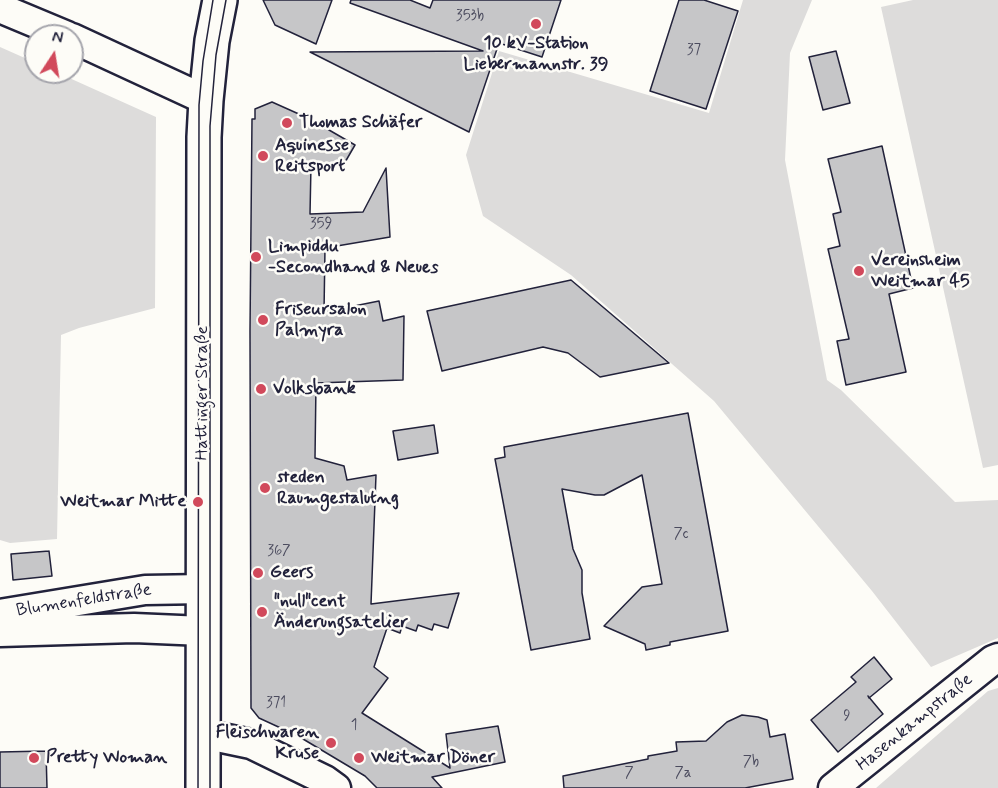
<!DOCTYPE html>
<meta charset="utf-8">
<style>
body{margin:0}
#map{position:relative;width:998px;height:788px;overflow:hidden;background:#fdfcf7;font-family:Mynerve,sans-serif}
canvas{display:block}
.north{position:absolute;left:24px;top:24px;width:60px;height:60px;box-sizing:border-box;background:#fdfcf7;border:2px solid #a5a5ac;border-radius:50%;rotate:12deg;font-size:16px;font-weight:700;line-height:24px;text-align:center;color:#22223b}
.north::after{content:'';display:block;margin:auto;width:21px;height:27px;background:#d1495b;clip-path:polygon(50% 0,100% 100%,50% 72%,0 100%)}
</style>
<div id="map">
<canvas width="998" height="788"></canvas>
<div class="north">N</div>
</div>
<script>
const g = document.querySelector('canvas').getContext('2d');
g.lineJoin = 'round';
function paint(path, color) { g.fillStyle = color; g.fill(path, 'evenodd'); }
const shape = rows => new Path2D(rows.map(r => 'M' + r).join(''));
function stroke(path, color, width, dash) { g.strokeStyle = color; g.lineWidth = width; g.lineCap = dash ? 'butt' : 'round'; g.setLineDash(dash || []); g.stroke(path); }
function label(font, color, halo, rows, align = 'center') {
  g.font = font + ' Mynerve,sans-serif'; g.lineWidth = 5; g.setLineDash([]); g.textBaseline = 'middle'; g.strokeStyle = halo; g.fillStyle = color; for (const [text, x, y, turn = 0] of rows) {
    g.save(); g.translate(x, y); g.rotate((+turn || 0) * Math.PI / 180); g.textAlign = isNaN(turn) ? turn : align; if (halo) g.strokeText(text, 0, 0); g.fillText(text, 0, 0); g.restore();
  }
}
paint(shape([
 [743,0,812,0,790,53,785,160,827,380,841,390,955,502,998,500,998,638,931,667,872,591,714,401,571,275,483,216,466,155,499,51,709,113],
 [913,0,998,0,998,465,983,468,881,7],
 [0,47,36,63,36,72,56,72,156,117,155,308,79,328,61,335,57,539,10,543,0,540],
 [998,688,998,788,876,788,988,691]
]), '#dddcdb');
const building = shape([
 [263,0,332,0,316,44,275,25,263,0],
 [351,0,410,0,430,8,433,0,561,0,542,57,499,43,469,132,310,52,483,51,350,3,351,0],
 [679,0,704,0,738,11,706,109,650,91,679,0],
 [836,51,850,103,823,110,809,57,836,51],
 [272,102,310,119,355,145,344,164,311,165,310,214,363,212,386,168,390,237,325,248,324,312,379,301,383,321,404,316,403,380,316,383,315,458,344,466,347,480,376,475,371,604,459,593,448,628,434,624,432,630,418,625,416,631,402,626,400,633,387,628,374,667,388,678,362,713,450,768,446,734,498,726,505,762,432,777,442,788,377,788,365,776,298,736,259,718,251,708,250,331,252,119,255,119,255,109,272,102],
 [882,146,913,288,889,294,906,372,846,385,837,341,849,339,828,249,840,246,833,214,841,212,828,159,882,146],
 [571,280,669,363,600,377,568,353,543,347,442,371,427,311,571,280],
 [688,413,728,631,670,642,670,645,646,650,645,644,604,626,642,587,662,584,642,475,604,495,595,495,562,489,573,549,582,570,582,593,590,639,531,650,495,459,505,457,504,447,688,413],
 [434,425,438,453,398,460,393,431,434,425],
 [49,551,52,576,13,580,11,554,49,551],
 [874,657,892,679,869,698,868,696,883,714,838,752,811,720,856,682,851,677,874,657],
 [742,715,758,717,767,720,770,737,785,734,793,779,745,788,564,788,563,776,648,759,648,756,677,751,676,742,706,741,727,722,742,715],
 [46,751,47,788,0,788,0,752,46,751]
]);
paint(building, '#c6c6c8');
stroke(building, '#22223b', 1.5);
const minor = shape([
 [0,8,67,36],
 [72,38,206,100],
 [0,614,145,590,204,589],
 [0,632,134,628,203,631],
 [203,734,251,744,325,780,336,788],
 [833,788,993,660,998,658]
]);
const secondary = shape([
 [203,788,204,137,206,100,212,41,220,0]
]);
stroke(minor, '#22223b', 33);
stroke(secondary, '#22223b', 38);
stroke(minor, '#fdfcf7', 28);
stroke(secondary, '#fdfcf7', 33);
stroke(shape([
 [198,788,199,105,203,61,213,0],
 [210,788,210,126,216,55,226,0]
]), '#22223b', 1.5);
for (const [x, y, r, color] of [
 [536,24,6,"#d1495b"],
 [287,123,6,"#d1495b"],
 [263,156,6,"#d1495b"],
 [256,257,6,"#d1495b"],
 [859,271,6,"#d1495b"],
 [263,320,6,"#d1495b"],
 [261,389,6,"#d1495b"],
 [265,488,6,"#d1495b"],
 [198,502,6,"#d1495b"],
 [258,573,6,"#d1495b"],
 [262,612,6,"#d1495b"],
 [331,743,6,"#d1495b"],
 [34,758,6,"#d1495b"],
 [359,758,6,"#d1495b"]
]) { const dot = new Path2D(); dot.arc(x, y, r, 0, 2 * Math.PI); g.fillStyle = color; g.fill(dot); stroke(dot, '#fdfcf7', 2); }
label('15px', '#4b4b5e', null, [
 ["353b",470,17],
 ["37",694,51],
 ["359",321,225],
 ["7c",681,535],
 ["367",279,552],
 ["371",276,704],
 ["9",847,717],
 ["1",354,726],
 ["7b",751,763],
 ["7",629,774],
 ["7a",683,774]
]);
label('bold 18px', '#22223b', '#fdfcf7', [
 ["10 kV-Station",536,44,"center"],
 ["Liebermannstr. 39",536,65,"center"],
 ["Thomas Schäfer",299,123],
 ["Aquinesse",275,146],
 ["Reitsport",275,167],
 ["Limpiddu",268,247],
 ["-Secondhand & Neues",268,268],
 ["Vereinsheim",871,261],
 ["Weitmar 45",871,282],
 ["Friseursalon",275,310],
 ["Palmyra",275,331],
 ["Volksbank",273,389],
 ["steden",277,478],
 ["Raumgestalutng",277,499],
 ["Weitmar Mitte",186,502,"right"],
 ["Geers",270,573],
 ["\"null\"cent",274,602],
 ["Änderungsatelier",274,623],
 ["Fleischwaren",319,733,"right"],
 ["Kruse",319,754,"right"],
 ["Pretty Woman",46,758],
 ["Weitmar Döner",371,758]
], 'left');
label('18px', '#22223b', '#fdfcf7', [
 ["Hattinger Straße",203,393,-90],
 ["Blumenfeldstraße",84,601,-9],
 ["Hasenkampstraße",915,723,-39]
]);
</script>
